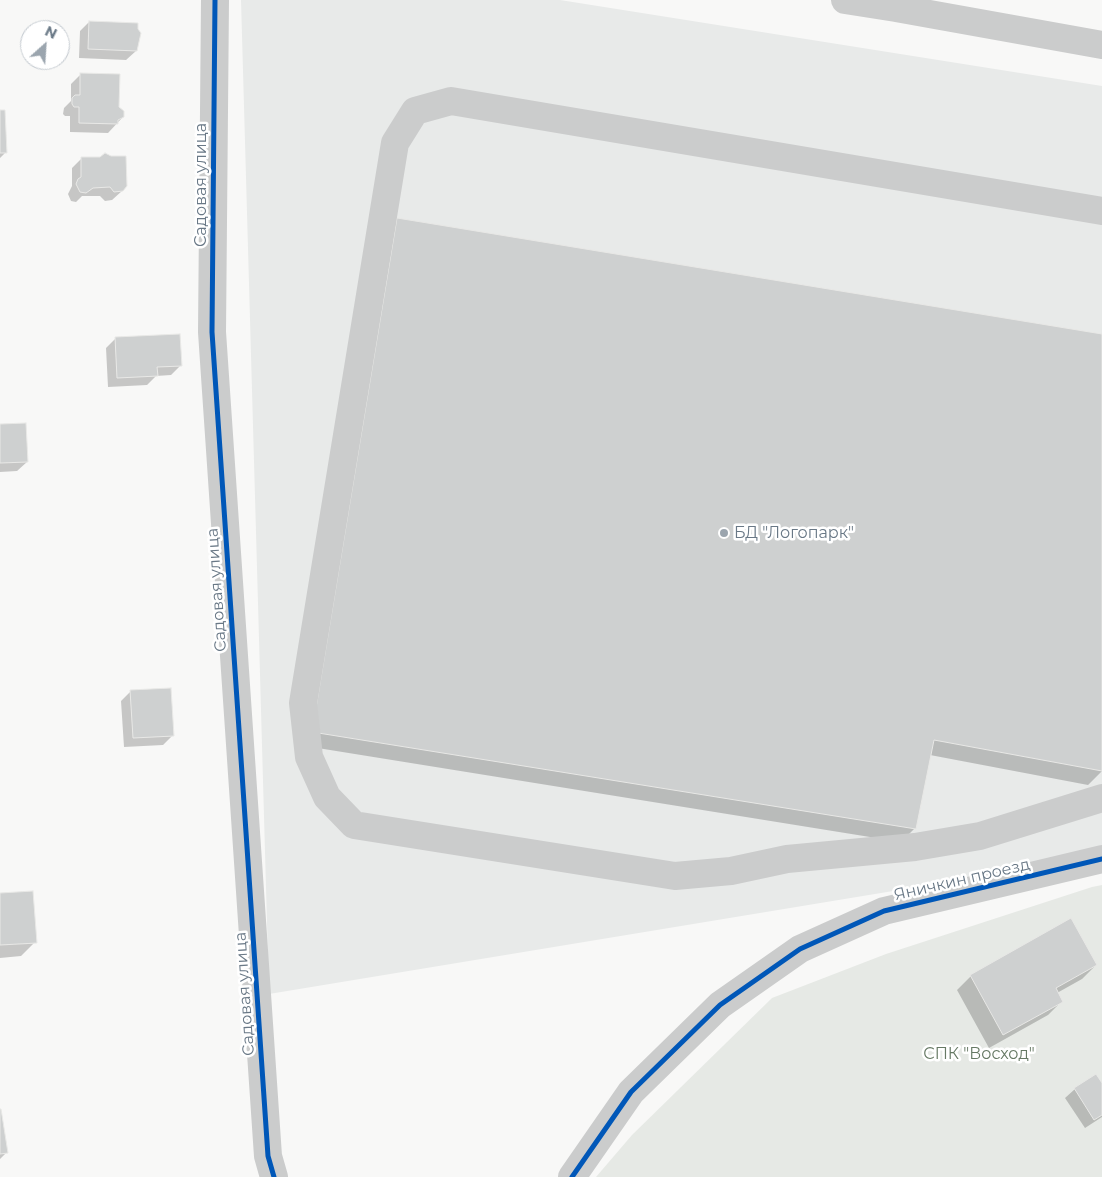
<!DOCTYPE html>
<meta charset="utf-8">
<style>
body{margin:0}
#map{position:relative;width:1102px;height:1177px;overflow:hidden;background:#f8f8f7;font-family:Montserrat,sans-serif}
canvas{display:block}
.north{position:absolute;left:20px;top:20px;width:50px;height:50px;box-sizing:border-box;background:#fff;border:1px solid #c3c9cf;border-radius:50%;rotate:26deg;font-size:14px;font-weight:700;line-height:20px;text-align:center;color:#697886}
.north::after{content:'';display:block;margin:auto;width:18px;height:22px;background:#9ba5ae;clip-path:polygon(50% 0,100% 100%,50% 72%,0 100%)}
</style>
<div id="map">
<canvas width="1102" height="1177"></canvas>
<div class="north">N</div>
</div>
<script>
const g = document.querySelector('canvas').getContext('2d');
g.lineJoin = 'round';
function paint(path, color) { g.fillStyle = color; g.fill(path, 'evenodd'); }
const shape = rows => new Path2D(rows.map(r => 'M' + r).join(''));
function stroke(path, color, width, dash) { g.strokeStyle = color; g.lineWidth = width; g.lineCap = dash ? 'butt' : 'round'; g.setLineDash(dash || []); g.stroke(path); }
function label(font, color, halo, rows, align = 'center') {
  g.font = font + ' Montserrat,sans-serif'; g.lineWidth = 5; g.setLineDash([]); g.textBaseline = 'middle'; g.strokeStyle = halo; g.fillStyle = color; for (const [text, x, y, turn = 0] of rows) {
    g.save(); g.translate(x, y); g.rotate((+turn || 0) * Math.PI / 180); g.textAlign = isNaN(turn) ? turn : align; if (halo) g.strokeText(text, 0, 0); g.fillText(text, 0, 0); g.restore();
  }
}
paint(shape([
 [241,0,560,0,1102,86,1102,850,984,876,269,994]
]), '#e8eae9');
paint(shape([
 [1102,885,1102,1177,596,1177,632,1135,772,998,886,954,1092,887]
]), '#e6e9e5');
paint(shape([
 [89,22,136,51,126,60,79,58,80,31],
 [81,74,123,117,108,133,70,132,70,116,65,116,63,114,64,108,71,101,71,84],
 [0,111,5,153,0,158],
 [81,159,122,191,112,200,105,201,100,196,82,196,76,202,71,201,68,194,72,186,72,168],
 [398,219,1102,335,1102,771,1088,785,930,755,915,828,901,842,299,745,384,233],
 [116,338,180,366,171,375,156,376,147,385,108,387,106,348],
 [0,425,27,462,17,471,0,472],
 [131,691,173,735,163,745,124,747,121,701],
 [0,894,35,942,21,956,0,958],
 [1096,965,1082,979,1057,993,1062,1001,1048,1015,989,1048,957,990,971,976],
 [1095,1076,1102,1086,1102,1117,1085,1128,1065,1098,1075,1089],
 [0,1110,7,1152,0,1159]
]), '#0003');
const building = shape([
 [89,21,138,23,138,29,141,33,137,51,88,49,89,21],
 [80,73,120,74,119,107,124,111,124,117,118,120,118,124,79,123,79,107,74,107,72,104,72,98,75,95,80,95,80,73],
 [0,110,5,110,7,153,0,153,0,110],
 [105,153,111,156,126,156,127,186,123,191,114,192,110,187,93,188,86,193,80,192,76,184,78,179,81,177,81,157,100,157,105,153],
 [397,218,1102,334,1102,771,934,740,916,829,312,732,397,218],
 [180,334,182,366,157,367,158,376,117,378,115,337,180,334],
 [26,423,28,462,0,463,0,424,26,423],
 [171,688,174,736,133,738,130,690,171,688],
 [33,891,37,943,0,945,0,893,33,891],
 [1071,918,1097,965,1056,988,1063,1002,1003,1035,970,975,1071,918],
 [1096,1074,1102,1083,1102,1115,1094,1120,1074,1088,1096,1074],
 [0,1109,1,1109,8,1153,0,1154,0,1109]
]);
paint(building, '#ced0d0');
stroke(building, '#e8e8e6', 1);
stroke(shape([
 [215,0,212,332,268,1156,274,1177],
 [845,0,896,8,1102,45],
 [1102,211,451,101,415,111,395,143,303,703,309,757,327,797,354,825,675,876,731,871,787,859,915,847,980,836,1102,798],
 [572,1177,631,1092,720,1005,800,949,884,911,1102,859]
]), '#cbcccc', 28);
stroke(shape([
 [215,0,212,332,268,1156,274,1177],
 [572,1177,631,1092,720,1005,800,949,884,911,1102,859]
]), '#0057b8', 5);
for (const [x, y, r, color] of [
 [724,533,5,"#9ba5ae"]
]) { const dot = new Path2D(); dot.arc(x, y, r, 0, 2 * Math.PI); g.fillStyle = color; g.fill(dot); stroke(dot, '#fff', 2); }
label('16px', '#697886', '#fff', [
 ["Садовая улица",201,185,-90],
 ["Садовая улица",217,590,-94],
 ["Яничкин проезд",962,880,-13],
 ["Садовая улица",245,994,-94]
]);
label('16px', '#697886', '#fff', [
 ["БД \"Логопарк\"",734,533]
], 'left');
label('16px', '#667964', '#fff', [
 ["СПК \"Восход\"",979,1054]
]);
</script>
